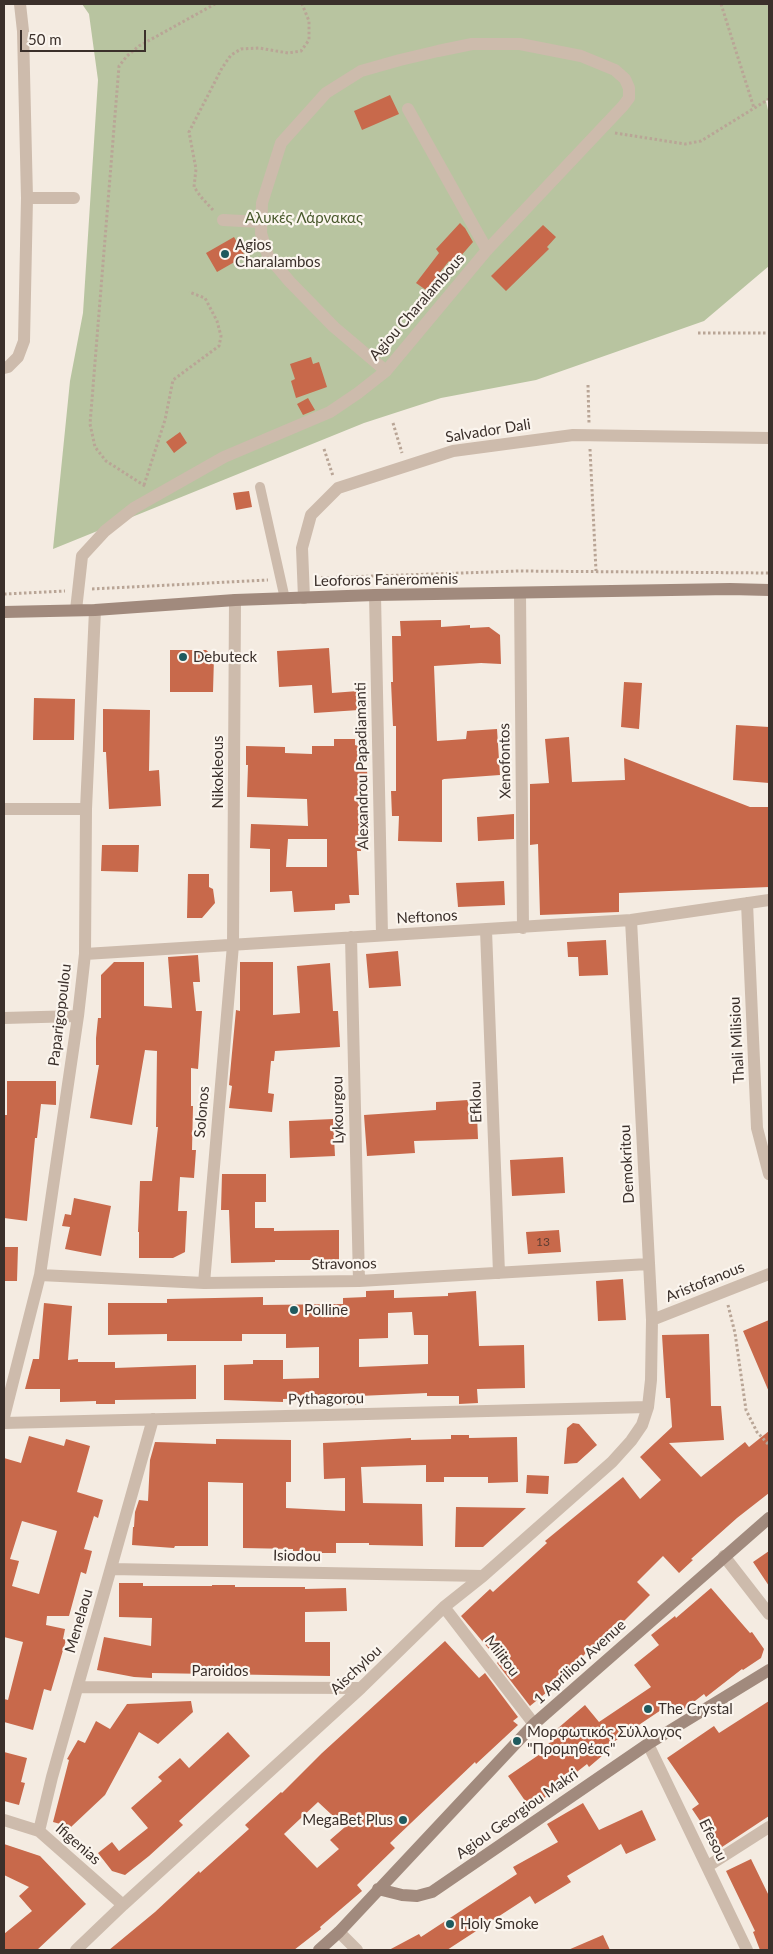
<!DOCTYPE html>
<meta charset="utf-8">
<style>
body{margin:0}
#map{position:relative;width:773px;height:1954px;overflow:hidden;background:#f4ebe1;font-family:Lato,sans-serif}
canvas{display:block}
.frame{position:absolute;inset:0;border:5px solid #3b302b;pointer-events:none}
.scale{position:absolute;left:20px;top:30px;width:126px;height:22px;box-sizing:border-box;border:2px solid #3b302b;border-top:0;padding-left:6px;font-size:15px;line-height:18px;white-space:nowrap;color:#3b302b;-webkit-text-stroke:4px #fbf5ee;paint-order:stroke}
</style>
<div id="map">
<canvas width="773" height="1954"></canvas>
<div class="frame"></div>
<div class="scale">50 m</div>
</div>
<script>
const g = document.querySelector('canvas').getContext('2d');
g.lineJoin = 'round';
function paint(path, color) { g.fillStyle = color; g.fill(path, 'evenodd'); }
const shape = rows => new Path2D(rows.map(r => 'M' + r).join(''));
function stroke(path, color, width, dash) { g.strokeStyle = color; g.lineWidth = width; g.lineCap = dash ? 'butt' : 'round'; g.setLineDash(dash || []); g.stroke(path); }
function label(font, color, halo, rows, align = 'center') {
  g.font = font + ' Lato,sans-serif'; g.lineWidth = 4.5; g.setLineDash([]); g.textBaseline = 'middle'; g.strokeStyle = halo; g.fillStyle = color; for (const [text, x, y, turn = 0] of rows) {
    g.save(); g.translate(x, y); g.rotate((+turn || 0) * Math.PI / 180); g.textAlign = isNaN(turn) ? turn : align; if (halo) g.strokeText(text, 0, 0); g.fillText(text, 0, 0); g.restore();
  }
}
paint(shape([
 [82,4,769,4,769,99,766,101,769,115,769,266,704,321,536,380,441,398,364,423,53,549,70,381,83,313,98,80,89,14]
]), '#b8c4a0');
paint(shape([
 [390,95,399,114,362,130,354,111],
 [460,223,465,228,473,242,453,265,449,261,426,290,416,283,439,253,436,249],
 [543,225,556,237,547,247,549,249,506,291,491,276],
 [234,237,245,256,217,272,206,253],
 [311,357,313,364,319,362,327,387,296,398,291,381,295,379,290,364],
 [308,398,315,410,303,415,297,404],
 [180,432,187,443,174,453,166,442],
 [249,491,252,507,236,510,233,493],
 [441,620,441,627,470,625,470,628,489,627,500,635,501,664,481,663,434,666,437,741,466,739,467,731,497,729,500,775,444,779,442,780,442,842,398,841,399,816,392,816,391,791,396,791,396,726,393,726,391,682,393,682,392,636,401,636,400,621],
 [329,648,332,693,358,691,359,710,314,713,312,685,279,687,277,651],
 [170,650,206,650,214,657,213,692,170,692],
 [624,682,642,683,639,729,621,727],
 [34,698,75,699,74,740,33,740],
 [103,709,150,710,149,771,159,770,161,806,109,809,106,752,103,752],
 [736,725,769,727,769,783,733,780],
 [569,737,572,782,625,780,624,758,750,807,769,807,769,887,619,893,619,912,540,915,538,844,530,845,530,784,549,783,545,739],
 [334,739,355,739,355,745,364,748,364,769,367,769,368,793,362,793,361,851,357,851,359,895,349,895,350,903,335,904,335,910,294,912,292,891,270,892,270,849,250,848,251,824,308,826,307,799,247,797,248,765,246,765,246,746,285,747,285,753,312,754,312,746,334,746],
 [288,839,327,839,327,867,286,867],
 [514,814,514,839,478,841,477,817],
 [102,845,139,845,138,872,101,871],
 [188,874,209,874,209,887,213,889,215,903,202,918,187,918],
 [504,881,505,905,458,907,456,883],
 [606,940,608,975,579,976,578,957,568,957,567,942],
 [398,951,401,986,369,988,366,954],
 [198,955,200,982,193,982,196,1011,202,1011,198,1069,191,1068,191,1106,193,1106,192,1150,196,1150,194,1178,180,1177,178,1211,187,1211,185,1252,173,1258,139,1258,139,1232,138,1232,140,1181,152,1181,158,1127,156,1127,157,1051,145,1050,132,1125,90,1118,99,1065,96,1065,96,1038,98,1018,101,1018,101,975,114,962,144,962,144,1006,172,1008,168,957],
 [240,962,273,962,273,1015,300,1013,297,966,330,963,333,1011,338,1011,340,1047,275,1051,274,1061,271,1061,268,1093,274,1094,272,1112,229,1108,232,1086,229,1085,236,1010,240,1011],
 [7,1081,56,1081,56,1105,41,1104,37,1138,35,1138,27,1221,4,1218,4,1115,7,1115],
 [468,1100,469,1115,477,1115,478,1139,414,1141,415,1153,367,1156,364,1115,436,1110,436,1102],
 [333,1119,335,1156,290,1158,289,1121],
 [563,1157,565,1193,512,1196,510,1160],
 [222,1174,266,1174,266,1202,255,1202,255,1228,274,1228,274,1231,339,1230,339,1260,275,1260,275,1262,231,1263,229,1210,221,1210],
 [74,1198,111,1206,101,1256,65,1249,70,1227,62,1226,65,1214,71,1215],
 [559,1230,561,1252,528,1254,526,1232],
 [4,1247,18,1247,17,1281,4,1281],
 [623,1279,626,1320,598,1321,596,1281],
 [394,1290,394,1298,448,1296,448,1293,476,1291,479,1346,524,1345,525,1388,477,1389,478,1403,459,1404,459,1396,427,1396,427,1393,359,1396,359,1405,340,1405,340,1397,283,1399,283,1402,224,1400,224,1365,253,1364,253,1360,283,1360,283,1379,319,1378,319,1347,286,1348,286,1334,242,1334,242,1341,167,1341,167,1334,108,1335,108,1303,167,1303,167,1299,263,1297,263,1305,343,1304,343,1298,366,1297,366,1291],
 [412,1312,414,1335,428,1335,428,1364,359,1367,359,1339,388,1338,388,1313],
 [44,1303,72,1306,68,1360,78,1359,78,1362,115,1362,115,1368,196,1365,196,1399,115,1400,115,1404,96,1404,96,1401,60,1402,60,1389,25,1389,33,1359,39,1359],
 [769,1320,769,1392,743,1331],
 [709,1334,711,1406,721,1406,724,1440,669,1443,701,1477,745,1442,749,1447,769,1431,769,1493,737,1518,691,1559,693,1560,679,1573,663,1556,637,1582,650,1595,619,1626,616,1623,573,1666,575,1669,530,1706,497,1663,499,1661,461,1616,490,1589,493,1592,547,1543,545,1541,623,1477,640,1499,661,1480,640,1457,672,1427,670,1398,666,1398,662,1335],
 [573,1423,579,1424,597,1445,577,1463,564,1464,567,1428],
 [451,1435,469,1435,469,1438,517,1437,518,1482,488,1483,488,1477,444,1477,444,1482,426,1482,426,1465,361,1467,363,1503,422,1504,423,1546,369,1545,369,1543,336,1543,336,1553,317,1553,317,1551,293,1551,293,1549,243,1548,243,1483,208,1482,208,1546,175,1546,174,1548,132,1545,133,1527,134,1527,135,1512,139,1500,148,1501,150,1460,155,1442,216,1444,216,1439,291,1440,291,1482,286,1482,286,1508,345,1511,345,1478,324,1479,323,1443,411,1438,411,1440,451,1439],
 [29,1436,64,1446,66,1439,90,1446,77,1492,103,1500,98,1518,94,1516,84,1549,92,1551,86,1574,81,1572,69,1616,47,1616,46,1625,65,1629,63,1639,66,1640,51,1691,44,1689,33,1730,4,1722,4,1699,8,1700,23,1642,4,1637,4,1458,21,1463],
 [22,1521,57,1531,39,1594,12,1586,19,1561,10,1559],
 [527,1475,549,1476,548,1494,526,1493],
 [456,1507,526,1508,483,1547,455,1547],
 [769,1551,769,1586,753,1562],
 [119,1583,143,1583,143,1586,212,1586,212,1585,235,1585,235,1587,305,1587,305,1589,346,1588,347,1611,305,1612,305,1642,330,1642,330,1676,152,1673,152,1678,134,1677,97,1670,104,1637,151,1646,152,1618,119,1617],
 [711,1588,750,1633,752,1632,764,1649,761,1658,743,1670,742,1669,706,1697,704,1694,678,1714,670,1704,615,1741,617,1743,589,1767,587,1764,559,1786,560,1787,530,1808,508,1776,543,1752,541,1749,562,1734,557,1729,585,1705,599,1722,651,1687,634,1665,659,1645,651,1635,675,1616,676,1618],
 [445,1641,479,1678,485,1673,518,1717,513,1721,518,1725,476,1764,475,1762,390,1843,395,1848,357,1885,362,1891,320,1927,321,1929,294,1950,109,1950,155,1912,199,1871,200,1873,249,1829,245,1825,281,1792,282,1793,322,1753],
 [318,1802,345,1827,330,1840,339,1849,317,1868,284,1834],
 [191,1701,193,1712,158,1744,139,1732,105,1795,71,1827,53,1822,69,1760,67,1759,78,1740,85,1743,96,1721,110,1729,127,1704],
 [769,1701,769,1816,719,1849,692,1809,699,1804,667,1758,714,1726,719,1733],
 [228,1732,250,1756,179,1821,183,1825,149,1856,125,1875,112,1871,98,1853,112,1842,119,1851,148,1828,131,1808,162,1781,158,1777,180,1758,189,1768],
 [4,1752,27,1758,21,1782,25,1783,19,1805,4,1801],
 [583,1803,599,1830,642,1810,656,1840,626,1854,621,1844,567,1876,571,1882,535,1904,530,1896,447,1950,389,1950,419,1934,421,1937,517,1874,513,1867,558,1842,547,1824],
 [4,1844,40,1856,86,1904,37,1950,4,1950,4,1934,32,1911,19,1896,29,1887,4,1875],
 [751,1859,769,1896,769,1950,760,1950,753,1932,755,1931,726,1871],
 [603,1935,610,1950,568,1950]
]), '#c8694b');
stroke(shape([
 [721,4,754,108],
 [615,133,685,144,701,141,769,99],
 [213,210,201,197,194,187,196,169,189,132,222,68,231,55,241,49,259,48,288,53,301,51,309,40,309,21,302,4],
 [698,333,769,333],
 [588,385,589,423],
 [393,423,402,453],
 [324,449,333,476],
 [590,449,596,571],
 [144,485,165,420,173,380,219,346,221,336,217,321,205,298,189,292],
 [145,486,106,461,95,447,90,424,119,66,127,56,139,46,215,4],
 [316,578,519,571,769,573],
 [92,589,268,580],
 [4,594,65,591],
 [728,1305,735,1333,746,1410,757,1432,769,1445]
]), '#b9a596', 3, [2.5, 2.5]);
stroke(shape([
 [260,487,285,599]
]), '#cdbbac', 10);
stroke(shape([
 [408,109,487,250],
 [27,198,74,198],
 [223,220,261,222],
 [4,368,8,367,18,357,24,341,27,198,23,31,20,4],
 [520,593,523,928],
 [375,595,382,935],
 [304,598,302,548,311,515,338,488,453,451,573,435,769,438],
 [76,610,82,556,105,531,134,508,224,457,330,412,358,393,386,371,487,250,623,106,629,98,629,88,625,79,615,70,581,56,520,44,472,44,438,51,400,60,361,71,326,93,281,143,262,203,261,233,268,256,290,282,334,327,386,371],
 [4,809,86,809],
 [747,903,757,1128,769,1174],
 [486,930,499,1273],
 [351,937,359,1281],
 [85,954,631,920,769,900],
 [4,1018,78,1016],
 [40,1275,204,1283,359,1281,648,1264],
 [204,1283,233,945,235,600],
 [652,1320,769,1274],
 [4,1417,40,1275,78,1016,85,954,86,809,95,610],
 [4,1423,648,1407],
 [724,1556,769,1614],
 [111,1569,483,1576],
 [444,1607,534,1724],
 [78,1687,361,1688],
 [648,1744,747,1950],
 [4,1820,39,1831,123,1905],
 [39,1831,52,1777,153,1419],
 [708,1866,769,1827],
 [339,1932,357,1950],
 [76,1950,123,1905,361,1688,444,1607,483,1576,612,1462,631,1441,642,1425,648,1407,651,1380,652,1320,631,920]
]), '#cdbbac', 12);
stroke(shape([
 [4,612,95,610,235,600,375,595,730,589,769,590],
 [378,1889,402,1895,417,1896,432,1892,648,1744,769,1670],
 [319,1950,339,1932,534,1724,769,1518]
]), '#a18a7d', 12);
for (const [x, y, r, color] of [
 [225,254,5,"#1f5a5e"],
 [183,657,5,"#1f5a5e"],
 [294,1310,5,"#1f5a5e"],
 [648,1709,5,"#1f5a5e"],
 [517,1741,5,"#1f5a5e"],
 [403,1820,5,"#1f5a5e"],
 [450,1924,5,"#1f5a5e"]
]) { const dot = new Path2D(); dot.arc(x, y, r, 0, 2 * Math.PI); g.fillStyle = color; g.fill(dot); stroke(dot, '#fbf5ee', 2); }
label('12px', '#5e3e33', null, [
 ["13",543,1242]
]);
label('15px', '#4a5a2e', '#fbf5ee', [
 ["Αλυκές Λάρνακας",304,218]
]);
label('15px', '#3b302b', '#fbf5ee', [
 ["Agios",235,245],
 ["Charalambos",235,262],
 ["Debuteck",193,657],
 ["Polline",304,1310],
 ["The Crystal",658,1709],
 ["Μορφωτικός Σύλλογος",527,1732],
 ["\"Προμηθέας\"",527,1749],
 ["MegaBet Plus",393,1820,"right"],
 ["Holy Smoke",460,1924]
], 'left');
label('15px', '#3b302b', '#fbf5ee', [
 ["Agiou Charalambous",417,307,-49],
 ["Salvador Dali",488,431,-9],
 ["Leoforos Faneromenis",386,580,-1],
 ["Xenofontos",505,761,-91],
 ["Alexandrou Papadiamanti",362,766,-91],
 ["Nikokleous",218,772,-90],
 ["Neftonos",427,917,-3],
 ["Paparigopoulou",60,1015,-83],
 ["Thali Milisiou",737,1040,-93],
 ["Efklou",476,1102,-92],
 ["Lykourgou",338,1110,-91],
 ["Solonos",202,1112,-85],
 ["Demokritou",627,1164,-93],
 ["Stravonos",344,1264,-1],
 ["Aristofanous",705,1282,-22],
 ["Pythagorou",326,1399,-1],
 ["Isiodou",297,1556,1],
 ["Menelaou",79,1621,-74],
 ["Militou",502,1656,53],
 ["1 Apriliou Avenue",580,1662,-42],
 ["Aischylou",356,1670,-43],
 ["Paroidos",220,1671],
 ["Agiou Georgiou Makri",517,1814,-35],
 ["Efesou",713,1840,64],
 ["Ifigenias",78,1844,41]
]);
</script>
